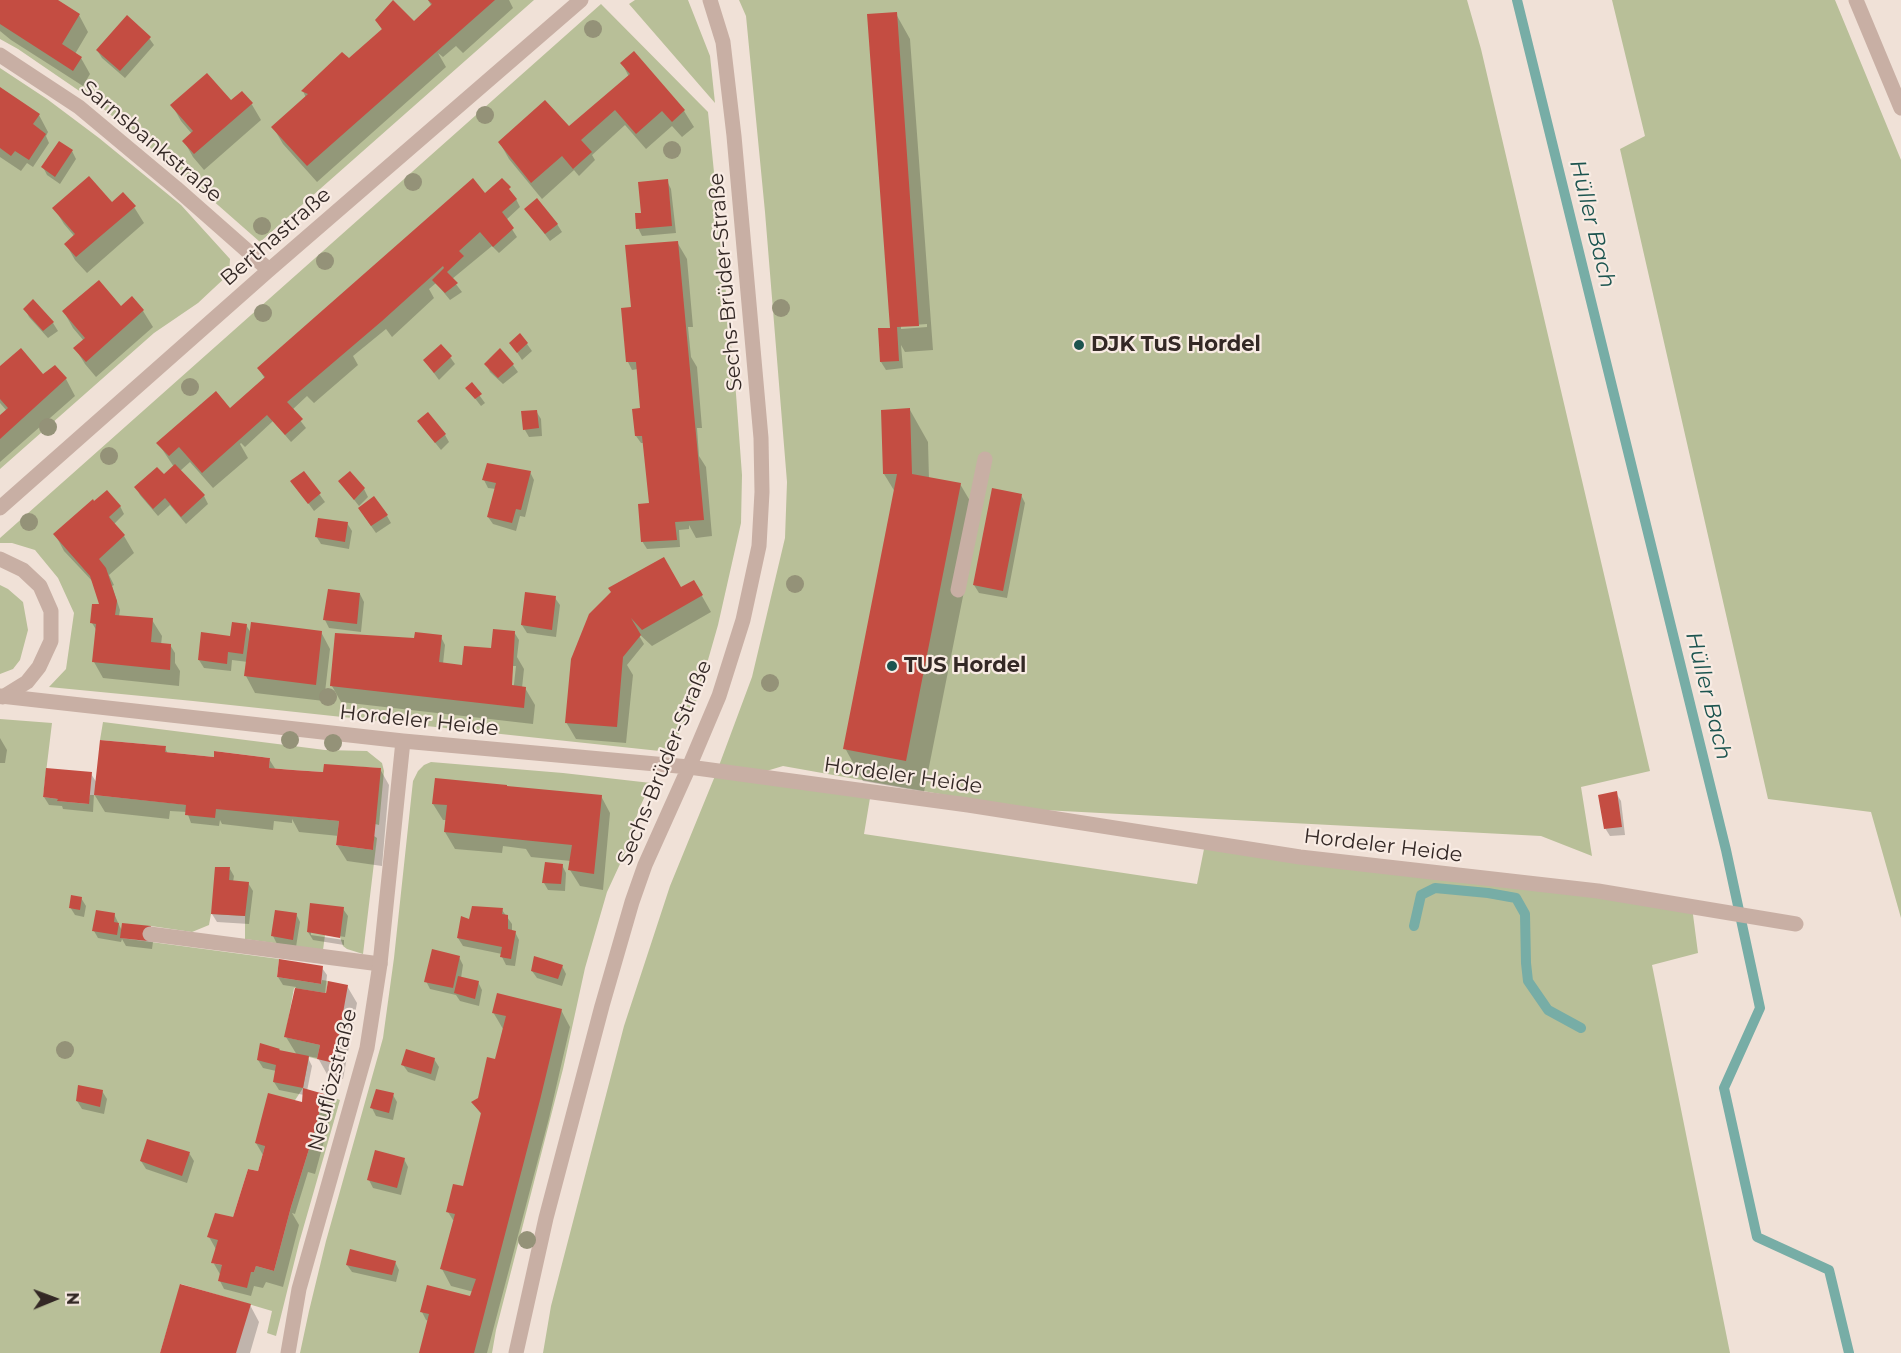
<!DOCTYPE html>
<meta charset="utf-8">
<style>
body{margin:0}
#map{position:relative;width:1901px;height:1353px;overflow:hidden;background:#f0e1d7;font-family:Montserrat,sans-serif}
canvas{display:block}
.north{position:absolute;left:24px;top:1269px;width:60px;height:60px;-webkit-text-stroke:4px #f8ebe3;paint-order:stroke;rotate:89deg;font-size:16px;font-weight:700;line-height:24px;text-align:center;color:#332825}
.north::after{content:'';display:block;margin:auto;width:21px;height:27px;background:#332825;clip-path:polygon(50% 0,100% 100%,50% 72%,0 100%)}
</style>
<div id="map">
<canvas width="1901" height="1353"></canvas>
<div class="north">N</div>
</div>
<script>
const g = document.querySelector('canvas').getContext('2d');
g.lineJoin = 'round';
function paint(path, color) { g.fillStyle = color; g.fill(path, 'evenodd'); }
const shape = rows => new Path2D(rows.map(r => 'M' + r).join(''));
function stroke(path, color, width, dash) { g.strokeStyle = color; g.lineWidth = width; g.lineCap = dash ? 'butt' : 'round'; g.setLineDash(dash || []); g.stroke(path); }
function label(font, color, halo, rows, align = 'center') {
  g.font = font + ' Montserrat,sans-serif'; g.lineWidth = 4.5; g.setLineDash([]); g.textBaseline = 'middle'; g.strokeStyle = halo; g.fillStyle = color; for (const [text, x, y, turn = 0] of rows) {
    g.save(); g.translate(x, y); g.rotate((+turn || 0) * Math.PI / 180); g.textAlign = isNaN(turn) ? turn : align; if (halo) g.strokeText(text, 0, 0); g.fillText(text, 0, 0); g.restore();
  }
}
paint(shape([
 [0,0,534,0,260,242,194,184,94,101,18,49,0,39],
 [635,0,688,0,710,56,715,103,629,4],
 [739,0,1467,0,1481,49,1650,771,1581,787,1592,856,1541,836,1024,809,783,766,753,775,871,792,864,834,1197,884,1205,844,1692,907,1698,953,1652,965,1730,1353,543,1353,551,1306,624,1026,670,886,717,771,752,677,785,538,787,482,765,212,746,16],
 [1612,0,1835,0,1901,160,1901,918,1871,812,1768,799,1620,149,1645,136],
 [601,4,708,112,736,394,742,475,741,523,718,625,696,702,669,752,193,701,49,687,66,669,74,613,58,578,35,550,12,543,0,543,0,538],
 [0,68,47,99,99,138,181,205,230,259,229,274,198,303,154,333,0,469],
 [0,585,8,589,23,602,28,630,20,660,13,669,0,674],
 [0,719,52,723,43,797,58,799,58,801,88,804,90,795,94,795,339,821,336,845,373,850,374,836,377,838,363,954,347,949,343,946,340,937,325,935,323,950,245,939,245,916,211,914,209,925,192,932,151,926,121,938,279,959,277,977,321,984,322,980,328,981,326,993,294,988,285,1037,320,1045,317,1059,309,1057,303,1088,265,1146,258,1171,248,1169,233,1217,212,1263,251,1272,254,1272,256,1266,274,1271,291,1207,314,1133,324,1094,340,1100,299,1243,276,1336,267,1333,272,1311,181,1284,160,1353,0,1353],
 [103,722,325,750,367,751,382,763,384,771,379,825,375,824,380,768,346,766,323,772,293,770,269,768,270,758,214,751,214,757,165,752,165,746,100,740],
 [431,762,563,773,651,783,639,809,626,851,607,892,585,968,563,1069,496,1330,492,1353,300,1353,309,1311,326,1241,383,1038,394,958,413,781,418,771,424,765]
]), '#b8bf98');
paint(shape([
 [0,0,55,0,79,15,88,32,75,54,81,58,90,74,83,86,11,40,0,31],
 [428,0,509,0,513,8,463,53,456,46,443,57,438,53,446,67,317,182,283,144,273,127,306,98,303,91,349,60,383,31,376,20,418,29,432,7],
 [896,14,910,39,933,350,905,352,901,345,903,368,886,370,881,362,891,329],
 [927,324,927,327,901,329,901,326],
 [149,38,154,45,125,78,102,58,97,50],
 [622,63,684,111,694,127,682,137,672,126,646,149,625,125,592,155,595,160,579,176,574,170,542,199,509,159,500,143,569,128,629,77],
 [0,90,39,115,48,132,46,136,49,143,33,167,27,163,21,171,0,157],
 [231,102,251,103,261,120,204,170,193,157,184,141,192,134,181,121,172,105],
 [72,151,76,159,60,184,47,175,43,167],
 [667,181,671,189,676,233,642,236,638,228,642,214],
 [485,195,516,199,520,207,506,220,517,237,499,253,492,246,452,279,462,292,450,300,436,283,429,289,434,298,392,337,386,329,353,356,358,365,314,403,307,396,292,410,306,428,291,442,273,421,245,447,241,443,240,444,248,458,213,488,190,462,180,471,204,496,208,504,186,524,170,505,158,516,140,495,136,487,164,476,174,467,158,443,230,410,265,379,259,369],
 [134,207,144,223,87,273,75,260,66,244,75,237,64,224,54,208],
 [526,209,557,224,562,232,550,241],
 [677,242,687,259,693,327,688,327,691,357,697,367,702,428,697,428,699,456,706,467,712,536,696,538,689,525,689,529,679,530,680,547,647,549,642,541,650,504,645,443,641,443,636,436,642,409,638,369,632,370,628,362,623,309,633,309],
 [33,301,53,323,58,331,48,338,29,317,25,309],
 [121,308,143,311,153,327,96,377,85,364,75,348,84,341,73,328,64,312],
 [511,343,527,344,532,351,522,360],
 [450,357,455,364,439,380,425,361],
 [486,364,513,365,518,372,503,384,490,372],
 [55,367,66,379,75,396,0,462,0,418,7,411,0,403,0,368,43,377],
 [471,384,485,403,481,406,467,388],
 [910,410,928,442,929,479,960,484,979,516,924,792,863,781,845,748,895,492,884,474],
 [536,411,541,419,542,436,529,437,525,430],
 [424,429,445,435,449,442,441,450],
 [530,472,534,480,525,517,520,516,516,531,493,524,488,517,496,489,488,488,484,480],
 [304,473,325,502,314,511,292,481],
 [340,482,364,489,368,497,359,506],
 [1021,495,1025,503,1007,598,979,593,974,585],
 [120,506,124,514,114,524,124,536,134,553,109,575,114,585,112,586,120,610,119,616,152,620,162,636,161,645,170,645,175,653,175,663,180,671,179,686,103,678,94,662,97,631,92,623,101,605,95,584,64,551,55,534],
 [364,516,387,516,391,523,376,533],
 [347,523,352,531,349,549,321,544,316,536],
 [623,582,681,589,694,582,711,612,652,646,637,632,644,644,627,665,633,675,626,743,576,739,566,722],
 [360,594,364,602,361,632,329,628,325,620],
 [555,598,560,605,556,637,527,633,522,625],
 [246,625,251,633,321,632,330,649,324,701,255,693,246,676,248,662,232,660,231,671,204,668,199,660],
 [514,632,519,640,517,657,524,669,522,688,525,688,535,705,533,724,341,702,332,686,413,640,441,637,445,645,443,664,461,666,492,648],
 [513,666,516,666,513,693,510,693],
 [0,738,7,750,5,763,0,763],
 [165,748,168,754,215,759,269,759,276,770,325,774,380,769,389,785,382,866,347,861,337,845,339,836,299,832,292,819,292,823,274,821,273,830,222,824,220,820,219,826,191,823,187,812,170,811,169,819,105,812,94,794,93,812,63,809,62,806,49,805,44,797,91,774,97,783],
 [1616,793,1621,801,1625,835,1610,836,1605,828],
 [601,796,610,813,603,890,580,886,570,870,571,861,531,857,526,849,503,846,502,853,455,849,445,832,447,820,443,820,433,804],
 [562,865,566,873,565,891,548,890,544,883],
 [230,869,234,876,233,882,248,883,253,891,249,924,217,922,212,914],
 [81,898,86,906,84,917,75,915,70,907],
 [343,909,348,916,345,937,311,932,311,935,344,940,344,945,313,940,308,932],
 [502,910,512,924,512,932,515,932,519,940,515,966,506,965,502,957,502,954,463,946,458,938,470,921],
 [114,914,122,931,154,935,152,949,126,946,122,939,121,942,98,938,94,931],
 [296,914,300,922,296,947,277,944,273,936],
 [459,957,463,965,461,978,478,982,482,990,479,1006,460,1001,456,995,430,989,426,981],
 [562,966,566,974,562,986,537,978,532,971],
 [322,968,327,975,325,994,347,986,357,1003,343,1079,328,1076,318,1058,307,1056,312,1066,307,1091,323,1095,332,1112,315,1174,308,1172,295,1214,292,1213,299,1225,283,1287,266,1282,263,1288,254,1286,251,1296,224,1289,220,1281,221,1276,213,1262,217,1251,209,1237,234,1219,259,1173,263,1155,256,1143,304,1104,304,1095,279,1090,274,1082,276,1071,263,1068,258,1060,297,1055,286,1037,296,987,283,985,278,977],
 [561,1010,570,1027,549,1118,487,1353,421,1353,429,1321,426,1320,422,1312,469,1297,474,1292,451,1286,442,1269,455,1220,453,1220,448,1212,464,1188,482,1115,473,1103,480,1099,496,1061,503,1029,493,1012],
 [434,1059,439,1067,435,1081,408,1072,403,1065],
 [102,1091,107,1099,104,1114,82,1109,77,1101],
 [393,1095,397,1102,393,1120,376,1116,372,1108],
 [189,1153,194,1161,187,1183,146,1169,141,1161],
 [404,1159,408,1167,401,1195,373,1188,369,1180],
 [395,1262,399,1270,396,1282,352,1272,347,1265],
 [250,1305,259,1322,250,1353,161,1353]
]), '#0003');
stroke(shape([
 [1517,0,1726,850,1760,1008,1724,1088,1757,1237,1829,1270,1849,1353],
 [1414,926,1421,895,1435,888,1488,893,1516,898,1525,914,1526,963,1528,981,1548,1010,1581,1028]
]), '#77ada6', 10);
paint(shape([
 [0,0,58,0,80,14,62,44,82,57,73,71,0,24],
 [393,0,414,21,432,4,428,0,495,0,307,166,271,127,308,94,301,91,342,52,349,58,382,29,375,20],
 [897,12,919,326,897,327,899,361,880,362,878,328,890,328,867,14],
 [127,15,151,37,120,71,96,50],
 [634,51,685,110,672,122,662,111,636,134,615,110,581,140,592,152,573,169,562,156,531,183,498,142,545,100,569,126,630,74,620,63],
 [207,73,231,100,242,91,253,103,194,154,182,141,193,131,170,105],
 [0,87,40,114,33,124,46,134,29,160,15,151,11,156,0,148],
 [59,141,73,150,55,177,41,167],
 [89,176,112,202,123,192,136,206,76,257,64,244,75,234,52,208],
 [473,178,485,193,502,178,511,187,509,189,517,199,502,212,514,228,493,247,480,232,459,251,464,256,447,272,458,283,445,293,432,280,444,268,443,266,382,321,287,402,303,419,285,435,267,415,202,473,179,447,169,456,156,443,216,391,230,408,265,377,257,368],
 [668,179,672,226,636,229,635,213,641,213,638,182],
 [537,198,558,224,545,234,524,209],
 [678,241,704,520,675,522,677,540,641,542,638,504,649,503,642,436,635,436,632,409,640,408,636,362,626,362,621,308,631,307,625,245],
 [99,280,121,306,132,296,144,310,86,362,73,348,85,338,62,311],
 [33,299,54,322,43,331,23,309],
 [520,333,528,343,517,353,509,343],
 [441,344,452,356,434,373,423,360],
 [21,348,43,374,55,365,67,378,0,439,0,415,8,408,0,399,0,366],
 [500,348,514,364,498,378,484,364],
 [472,382,482,394,475,399,465,388],
 [910,408,912,474,961,483,906,761,843,749,897,474,883,474,881,410],
 [537,410,539,428,523,430,521,411],
 [428,412,446,434,435,443,417,421],
 [487,463,531,471,521,510,516,509,512,523,487,517,496,483,482,480],
 [175,464,205,495,181,517,165,498,153,509,134,487,157,467,164,474],
 [304,471,321,493,308,504,290,481],
 [350,471,365,488,354,500,338,481],
 [992,488,1022,494,1003,591,973,585],
 [107,490,121,506,109,517,125,535,99,559,106,568,117,601,115,615,153,618,151,642,171,644,170,670,92,662,96,624,90,623,92,604,99,604,90,576,53,534,93,499,94,501],
 [374,496,388,515,371,526,358,508],
 [318,518,348,522,345,542,315,537],
 [664,557,681,587,694,580,703,595,642,630,631,618,641,635,623,657,617,727,565,723,571,659,589,614,611,592,608,588],
 [328,589,360,593,357,624,323,620],
 [525,592,556,596,552,630,521,625],
 [232,622,247,624,243,654,228,652,227,664,198,660,201,632,230,636],
 [251,622,322,631,316,685,244,676],
 [493,629,515,631,512,685,526,687,524,708,330,686,335,633,414,638,415,632,442,635,439,662,462,665,464,646,491,648],
 [100,740,166,746,165,752,214,757,214,751,270,758,269,768,293,770,323,772,324,764,381,768,373,850,336,845,339,821,216,809,215,818,185,815,186,805,94,795],
 [46,768,92,772,89,804,57,801,58,799,43,797],
 [435,778,507,785,507,786,602,795,594,874,568,870,572,845,444,832,447,805,432,804],
 [1617,791,1622,827,1604,829,1598,795],
 [545,862,563,864,561,884,542,883],
 [215,867,230,867,229,880,249,882,245,916,211,914],
 [71,895,82,897,80,910,69,908],
 [310,903,344,907,340,938,307,932],
 [472,906,503,908,502,914,508,915,508,929,516,931,511,959,500,957,502,947,457,938,461,916,469,919],
 [96,910,115,913,114,922,119,923,117,935,92,931],
 [275,910,297,913,293,940,271,936],
 [122,923,151,926,148,941,120,938],
 [432,949,460,956,453,988,424,982],
 [534,956,563,965,558,979,531,971],
 [279,959,323,966,321,984,277,977],
 [458,976,479,981,475,999,454,993],
 [328,981,348,985,334,1063,317,1059,320,1045,284,1037,295,988,326,993],
 [497,993,562,1009,540,1100,474,1353,419,1353,429,1314,420,1312,427,1285,470,1296,476,1279,440,1269,455,1214,446,1212,453,1184,463,1186,481,1113,471,1102,478,1098,487,1057,495,1059,506,1016,492,1013],
 [260,1043,280,1049,279,1050,309,1056,303,1088,273,1082,276,1065,257,1060],
 [406,1049,435,1058,431,1074,401,1065],
 [78,1085,103,1090,100,1107,76,1101],
 [303,1088,324,1094,314,1133,291,1207,274,1271,256,1266,254,1272,251,1272,247,1288,218,1281,222,1265,211,1263,218,1240,207,1237,215,1213,233,1217,248,1169,258,1171,265,1146,255,1143,268,1093,302,1102],
 [376,1089,394,1093,389,1113,370,1108],
 [147,1139,190,1152,182,1176,140,1161],
 [375,1150,405,1158,397,1188,367,1180],
 [350,1249,396,1261,392,1275,346,1265],
 [180,1284,251,1304,236,1353,160,1353]
]), '#c44d42');
stroke(shape([
 [0,559,23,570,40,586,51,611,51,641,39,667,27,682,3,697],
 [958,590,985,459],
 [150,934,380,964]
]), '#c8afa4', 15);
stroke(shape([
 [1856,0,1901,108],
 [0,55,79,107,176,188,269,270],
 [0,508,269,270,581,0],
 [0,696,403,741,689,767,968,805,1300,857,1598,891,1796,924],
 [288,1353,299,1289,367,1048,380,964,403,741],
 [516,1353,546,1218,602,1006,632,902,645,865,689,767,719,696,743,620,759,546,762,492,761,438,734,136,723,42,710,0]
]), '#c8afa4', 15);
g.fillStyle = '#949278';
for (const [x, y] of [
 [593,29],
 [485,115],
 [672,150],
 [413,182],
 [262,226],
 [325,261],
 [781,308],
 [263,313],
 [190,387],
 [48,427],
 [109,456],
 [29,522],
 [795,584],
 [770,683],
 [328,697],
 [290,740],
 [333,743],
 [65,1050],
 [527,1240]
]) { g.beginPath(); g.arc(x, y, 9, 0, 2 * Math.PI); g.fill(); }
for (const [x, y, r, color] of [
 [1079,345,6,"#1c544f"],
 [892,666,6,"#1c544f"]
]) { const dot = new Path2D(); dot.arc(x, y, r, 0, 2 * Math.PI); g.fillStyle = color; g.fill(dot); stroke(dot, '#f8ebe3', 2); }
label('21px', '#332825', '#f8ebe3', [
 ["Sarnsbankstraße",151,142,40],
 ["Berthastraße",276,237,-41],
 ["Sechs-Brüder-Straße",726,282,-95],
 ["Hordeler Heide",419,721,6],
 ["Sechs-Brüder-Straße",665,763,-68],
 ["Hordeler Heide",903,776,8],
 ["Hordeler Heide",1383,846,7],
 ["Neuflözstraße",333,1080,-76]
]);
label('bold 21px', '#332825', '#f8ebe3', [
 ["DJK TuS Hordel",1091,345],
 ["TUS Hordel",904,666]
], 'left');
label('italic 22px', '#1c544f', '#f8ebe3', [
 ["Hüller Bach",1592,224,76],
 ["Hüller Bach",1708,696,76]
]);
</script>
